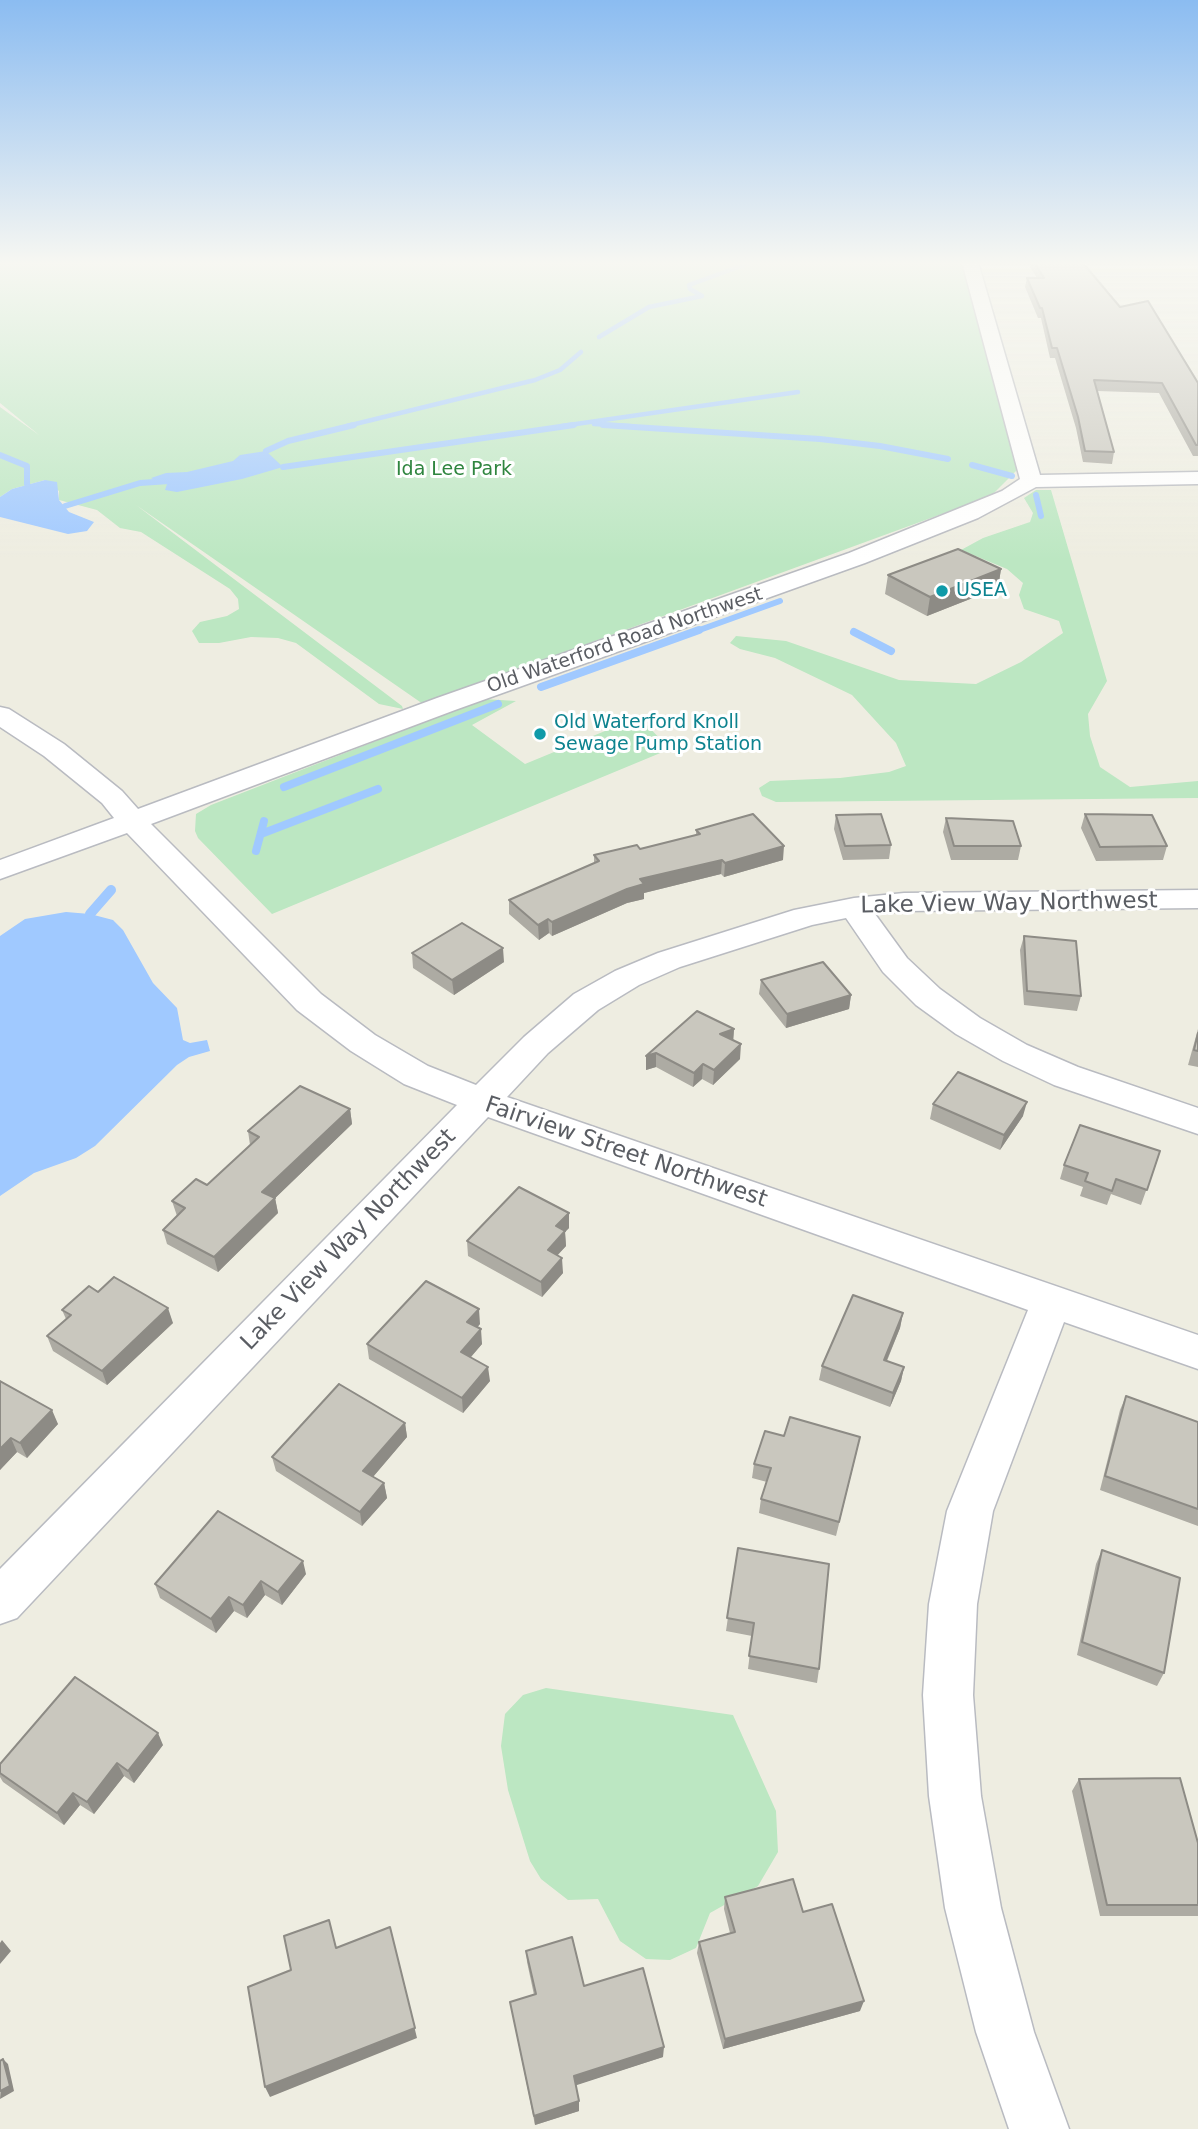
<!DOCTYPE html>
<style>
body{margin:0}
canvas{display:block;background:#eeede1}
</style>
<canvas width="1198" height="2129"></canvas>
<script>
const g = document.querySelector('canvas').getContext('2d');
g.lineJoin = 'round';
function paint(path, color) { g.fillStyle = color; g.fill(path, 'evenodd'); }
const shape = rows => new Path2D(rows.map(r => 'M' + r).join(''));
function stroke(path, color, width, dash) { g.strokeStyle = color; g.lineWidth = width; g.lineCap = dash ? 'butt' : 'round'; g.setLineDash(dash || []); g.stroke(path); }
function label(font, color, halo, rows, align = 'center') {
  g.font = font + ' "DejaVu Sans",sans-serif'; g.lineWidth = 6; g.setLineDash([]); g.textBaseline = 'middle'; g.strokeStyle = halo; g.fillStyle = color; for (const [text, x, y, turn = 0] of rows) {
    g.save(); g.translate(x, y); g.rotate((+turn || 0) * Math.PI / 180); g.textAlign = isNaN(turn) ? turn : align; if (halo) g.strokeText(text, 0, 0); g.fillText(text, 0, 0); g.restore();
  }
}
paint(shape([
 [0,262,963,262,1017,470,991,496,423,704,136,505,402,706,403,709,379,704,296,643,278,638,251,637,219,643,199,643,192,631,200,622,227,616,239,609,238,599,230,589,141,532,120,528,97,510,59,500,59,491,45,480,12,489,0,497,0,407,39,435,0,403],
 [1036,490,1051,490,1107,681,1088,714,1090,736,1100,767,1130,787,1198,781,1198,798,776,802,762,796,759,788,770,781,840,778,889,772,906,766,896,743,852,695,775,658,740,649,730,643,736,636,786,641,899,680,976,684,1021,662,1063,633,1059,621,1024,609,1019,595,1023,583,1007,569,961,550,983,538,1030,522,1033,513,1024,498],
 [484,699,516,701,472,725,525,764,639,717,670,749,272,914,198,838,195,831,196,814,211,805],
 [546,1688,733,1715,776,1811,778,1852,758,1886,710,1913,696,1948,670,1960,646,1959,620,1941,598,1899,568,1900,541,1879,530,1861,508,1790,501,1746,505,1714,523,1695]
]), '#bce7c2');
paint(shape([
 [266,451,283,467,242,479,177,492,165,490,168,481,159,482,151,478,166,473,187,472,233,461,240,455],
 [45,480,57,482,59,500,69,512,94,522,87,531,68,534,0,517,0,497,12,489],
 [66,912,90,914,113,920,123,930,153,983,177,1008,183,1040,190,1043,207,1040,210,1051,189,1057,177,1065,95,1146,76,1158,34,1173,0,1196,0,936,25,919]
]), '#a0c9ff');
stroke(shape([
 [599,337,649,307,702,296,690,289,689,285,752,262],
 [594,424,630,426],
 [347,426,535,380,560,370,581,352],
 [562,426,798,392]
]), '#a0c9ff', 4.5);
stroke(shape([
 [603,425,820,439,880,446,948,459],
 [266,451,288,441,354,425],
 [0,455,27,466,27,484],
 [972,465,1012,476],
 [283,467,574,425],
 [1036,495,1041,516],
 [65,506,140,483,169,481],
 [694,632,780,601]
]), '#a0c9ff', 6);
stroke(shape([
 [854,632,891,651],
 [541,687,699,630],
 [284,787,498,704],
 [261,834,378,789],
 [256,851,264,821]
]), '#a0c9ff', 8);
stroke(shape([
 [90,914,111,890]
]), '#a0c9ff', 10);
const minor = shape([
 [962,262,978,262,1040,475,1198,472,1198,484,1036,487,978,518,865,563,455,710,151,824,321,994,375,1035,428,1066,476,1085,524,1037,574,994,615,971,658,953,794,910,854,898,904,893,1198,890,1198,908,904,911,875,914,907,958,940,989,980,1018,1027,1045,1078,1067,1198,1108,1198,1134,1054,1085,1003,1061,956,1034,916,1005,883,972,846,918,812,925,680,967,639,985,598,1010,548,1053,507,1097,1198,1335,1198,1369,1064,1322,993,1511,977,1604,973,1695,981,1796,1001,1908,1034,2032,1069,2129,1009,2129,976,2032,945,1908,929,1796,923,1695,929,1604,947,1511,1028,1310,488,1117,17,1618,0,1624,0,1569,457,1105,404,1084,351,1051,297,1010,127,833,0,879,0,860,114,818,102,803,44,756,0,727,0,707,9,709,64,744,122,791,138,809,437,698,849,553,1002,491,1020,479,962,262]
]);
stroke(minor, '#b9bbc1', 3);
paint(minor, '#fff');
paint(shape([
 [1030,262,1082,262,1120,307,1198,383,1198,456,1193,456,1159,393,1097,391,1114,452,1112,464,1083,462,1076,428,1055,358,1050,358,1041,318,1038,318,1025,287,1027,278,1037,278,1030,267],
 [1001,569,998,588,927,616,885,594,888,575],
 [1085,814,1167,846,1163,860,1096,861,1081,828],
 [836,815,891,845,889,859,843,860,834,829],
 [946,818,1021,846,1018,860,951,860,943,832],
 [696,830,783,860,724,877,721,874,644,893,644,899,627,903,552,936,549,933,539,940,509,914,509,900,594,863,594,855,640,849,696,835],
 [1024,936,1081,996,1077,1011,1024,1005,1020,950],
 [412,953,504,962,454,995,413,968],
 [761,980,851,995,849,1009,786,1028,759,994],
 [734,1029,733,1040,740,1059,713,1085,702,1079,693,1087,656,1067,646,1070,646,1056],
 [1198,1029,1198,1067,1188,1065],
 [933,1104,1023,1116,1000,1150,930,1119],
 [350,1109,352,1124,275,1198,278,1213,218,1272,167,1244,163,1230,177,1216,172,1201,207,1185,250,1145,248,1131],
 [1160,1151,1141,1205,1111,1194,1107,1205,1080,1196,1083,1187,1060,1179,1064,1165],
 [569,1213,569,1228,565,1232,566,1246,557,1256,563,1273,542,1297,468,1256,467,1241],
 [98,1292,173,1323,107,1385,53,1351,47,1336,66,1319,62,1310],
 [903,1313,900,1328,887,1361,904,1367,901,1381,890,1407,819,1380,822,1366],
 [480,1324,477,1327,482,1344,471,1357,490,1381,463,1413,369,1359,367,1344],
 [0,1381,58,1424,27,1458,17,1452,0,1470],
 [1126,1396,1198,1422,1198,1526,1100,1490,1120,1410],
 [405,1423,407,1437,373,1477,384,1483,387,1498,362,1526,276,1471,272,1457],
 [784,1436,857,1451,836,1536,759,1513,761,1499,767,1482,752,1478,754,1464],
 [738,1548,819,1669,817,1683,748,1669,752,1636,726,1631],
 [1102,1550,1164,1673,1157,1686,1077,1655,1096,1564],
 [306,1574,282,1605,265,1595,247,1618,234,1611,216,1633,160,1598,155,1584],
 [163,1745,134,1783,124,1776,94,1814,80,1805,64,1825,3,1782,0,1777,0,1764],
 [1079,1779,1198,1843,1198,1916,1100,1916,1072,1791],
 [725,1897,803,1912,860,2011,723,2049,697,1953,699,1942,730,1933,724,1909],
 [526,1951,584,1986,663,2057,575,2085,579,2101,579,2111,535,2125,510,2002,534,1995,527,1962]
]), '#adaba3');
paint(shape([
 [439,262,458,262,439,265],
 [1001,569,998,588,927,616,930,597],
 [784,846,783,860,724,877,725,863],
 [722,860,721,874,644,893,644,899,627,903,552,936,552,922,627,889,640,879],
 [548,919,549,933,539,940,538,925],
 [503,948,504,962,454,995,452,980],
 [851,995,849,1009,786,1028,787,1014],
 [734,1029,733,1044,720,1034],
 [741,1044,740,1059,713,1085,714,1070],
 [656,1053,656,1067,646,1070,646,1056],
 [703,1064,702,1079,693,1087,694,1073],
 [1027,1102,1023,1116,1000,1150,1004,1135],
 [350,1109,352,1124,266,1207,262,1192],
 [275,1198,278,1213,218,1272,214,1257],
 [569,1213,569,1228,565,1232,566,1246,548,1265,548,1250,556,1226],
 [562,1258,563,1273,542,1297,541,1282],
 [168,1308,173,1323,107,1385,102,1371],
 [479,1309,480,1324,469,1337,467,1322],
 [903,1313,900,1328,881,1374,884,1360],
 [481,1329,482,1344,463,1366,461,1352],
 [488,1367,490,1381,463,1413,462,1398],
 [904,1367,901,1381,890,1407,893,1393],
 [52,1410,58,1424,27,1458,20,1443],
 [405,1423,407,1437,366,1485,363,1471],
 [11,1438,17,1452,0,1470,0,1449],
 [384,1483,387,1498,362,1526,360,1512],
 [303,1561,306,1574,282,1605,278,1592],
 [261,1581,265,1595,247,1618,243,1605],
 [229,1597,234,1611,216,1633,211,1619],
 [158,1733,163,1745,134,1783,128,1771],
 [117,1763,124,1776,94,1814,87,1802],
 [73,1793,80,1805,64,1825,57,1813],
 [390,1927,417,2038,270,2097,265,2087],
 [2,1940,11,1951,0,1964,0,1943],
 [864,2001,860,2011,723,2049,725,2039],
 [664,2047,663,2057,574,2086,574,2076],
 [3,2059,8,2064,14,2091,0,2099],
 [579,2101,579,2111,535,2125,534,2116]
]), '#8d8b85');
const building = shape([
 [1034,262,1082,262,1120,307,1148,301,1198,383,1198,445,1196,445,1162,383,1094,380,1114,452,1085,451,1078,417,1057,348,1052,348,1042,308,1040,308,1027,278,1044,278,1034,262],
 [958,549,1001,569,930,597,888,575,958,549],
 [753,814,784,846,725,863,722,860,640,879,644,884,627,889,552,922,548,919,538,925,509,900,599,861,594,855,637,845,640,849,700,834,696,830,753,814],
 [881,814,891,845,845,846,836,815,881,814],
 [1085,814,1152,815,1167,846,1100,847,1085,814],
 [946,818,1013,821,1021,846,954,846,946,818],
 [462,923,503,948,452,980,412,953,462,923],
 [1024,936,1076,941,1081,996,1027,991,1024,936],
 [823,962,851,995,787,1014,761,980,823,962],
 [697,1011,734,1029,720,1034,741,1044,714,1070,703,1064,694,1073,656,1053,646,1056,697,1011],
 [1198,1033,1198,1051,1194,1050,1198,1033],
 [958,1072,1027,1102,1004,1135,933,1104,958,1072],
 [300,1086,350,1109,262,1192,275,1198,214,1257,163,1230,185,1208,172,1201,196,1179,207,1185,259,1137,248,1131,300,1086],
 [1080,1125,1160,1151,1147,1190,1116,1179,1112,1191,1085,1181,1088,1173,1064,1165,1080,1125],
 [519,1187,569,1213,556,1226,565,1231,548,1250,562,1258,541,1282,467,1241,519,1187],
 [114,1277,168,1308,102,1371,47,1336,71,1315,62,1310,89,1286,98,1292,114,1277],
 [426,1281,479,1309,467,1322,481,1329,461,1352,488,1367,462,1398,367,1344,426,1281],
 [853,1295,903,1313,884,1360,904,1367,893,1393,822,1366,853,1295],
 [0,1381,52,1410,20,1443,11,1438,0,1449,0,1381],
 [339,1384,405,1423,363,1471,384,1483,360,1512,272,1457,339,1384],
 [1126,1396,1198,1422,1198,1509,1105,1476,1126,1396],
 [790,1417,860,1437,839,1522,761,1499,771,1468,754,1464,765,1431,784,1436,790,1417],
 [218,1511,303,1561,278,1592,261,1581,243,1605,229,1597,211,1619,155,1584,218,1511],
 [738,1548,829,1564,819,1669,749,1656,754,1623,727,1618,738,1548],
 [1102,1550,1180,1578,1164,1673,1082,1642,1102,1550],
 [75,1677,158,1733,128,1771,117,1763,87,1802,73,1793,57,1813,0,1773,0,1764,75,1677],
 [1180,1778,1198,1843,1198,1905,1107,1905,1079,1779,1180,1778],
 [793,1879,803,1912,832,1904,864,2001,725,2039,699,1942,735,1932,725,1897,793,1879],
 [329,1920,336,1948,390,1927,415,2028,265,2087,248,1987,291,1970,284,1936,329,1920],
 [572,1937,584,1986,643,1968,664,2047,574,2076,579,2101,534,2116,510,2002,536,1994,526,1951,572,1937],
 [3,2059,10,2086,0,2091,0,2061,3,2059]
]);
paint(building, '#c9c7be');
stroke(building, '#8d8b85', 2);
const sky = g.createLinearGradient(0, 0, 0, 560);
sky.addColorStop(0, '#8bbcf1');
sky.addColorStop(0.47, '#f7f7f2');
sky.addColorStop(1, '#f7f7f200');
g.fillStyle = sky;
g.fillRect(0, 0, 1198, 560);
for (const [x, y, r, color] of [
 [942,591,7,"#0f9aa8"],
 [540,734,7,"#0f9aa8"]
]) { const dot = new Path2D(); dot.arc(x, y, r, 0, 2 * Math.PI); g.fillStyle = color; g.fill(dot); stroke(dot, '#fff', 2.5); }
label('19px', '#2f853f', '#fff', [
 ["Ida Lee Park",454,470]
]);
label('19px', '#0d838f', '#fff', [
 ["USEA",956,591],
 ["Old Waterford Knoll",554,723],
 ["Sewage Pump Station",554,745]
], 'left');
label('19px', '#5a5d63', '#fff', [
 ["Old Waterford Road Northwest",625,641,-19]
]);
label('23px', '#5a5d63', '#fff', [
 ["Lake View Way Northwest",1009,904,-1],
 ["Fairview Street Northwest",626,1153,19],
 ["Lake View Way Northwest",349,1240,-46]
]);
</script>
